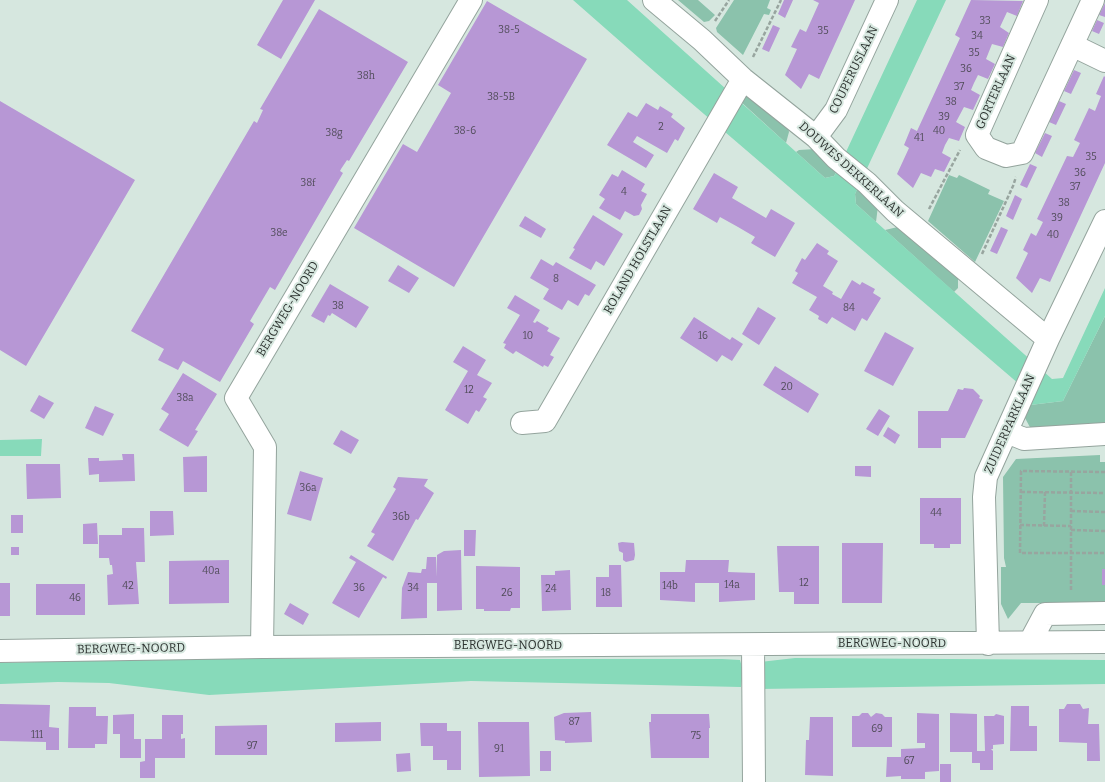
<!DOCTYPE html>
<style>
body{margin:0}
canvas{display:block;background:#d6e7df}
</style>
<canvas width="1105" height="782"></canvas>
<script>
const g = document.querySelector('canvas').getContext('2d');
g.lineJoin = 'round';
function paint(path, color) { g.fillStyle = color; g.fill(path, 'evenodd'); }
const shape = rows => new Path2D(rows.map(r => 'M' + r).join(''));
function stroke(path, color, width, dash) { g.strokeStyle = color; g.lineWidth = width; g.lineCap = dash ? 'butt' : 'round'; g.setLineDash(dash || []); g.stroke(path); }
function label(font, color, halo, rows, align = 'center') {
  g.font = font + ' Bitter,serif'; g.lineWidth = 4; g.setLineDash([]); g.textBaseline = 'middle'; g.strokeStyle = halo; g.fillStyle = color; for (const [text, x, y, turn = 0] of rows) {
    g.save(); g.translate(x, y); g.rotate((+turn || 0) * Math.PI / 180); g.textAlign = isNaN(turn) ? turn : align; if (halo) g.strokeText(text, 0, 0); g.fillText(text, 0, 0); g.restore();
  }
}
paint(shape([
 [678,0,698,0,715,15,709,21,704,22],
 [734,0,770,0,767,8,771,10,769,15,764,14,743,55,717,32,716,28],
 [745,96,756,97,787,124,789,132,786,143,740,101],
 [816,149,838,169,834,176,825,178,796,152,799,150],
 [949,175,957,178,959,175,990,190,988,194,1004,201,975,262,928,221],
 [858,187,878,206,876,222,856,204,855,194],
 [902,226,958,273,958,288,954,292,885,230],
 [1105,316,1105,424,1092,424,1032,431,1025,418,1030,405,1063,401],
 [1100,455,1100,462,1105,462,1105,603,1021,603,1008,619,1001,604,1001,567,1006,567,1004,558,1003,477,1016,459]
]), '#8bc2ac');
paint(shape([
 [573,0,627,0,825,178,834,176,838,169,917,0,946,0,855,194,856,204,1052,379,1063,378,1105,288,1105,316,1063,401,1030,405,1033,396,655,72],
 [42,439,41,456,0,456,0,440],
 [795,658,1105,660,1105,684,759,689,760,662],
 [155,659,722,659,740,660,743,671,741,687,471,681,209,695,109,683,58,682,0,684,0,663]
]), '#87daba');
paint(shape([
 [283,0,315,0,281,59,257,45],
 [784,0,793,0,785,18,778,14],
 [813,0,855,0,819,79,809,74,801,89,785,75,797,49,791,47,800,29,806,32,819,3],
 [971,0,1023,1,1017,16,1007,12,1000,27,1009,33,1003,47,992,44,986,59,995,64,988,79,978,75,974,83,971,90,980,95,973,110,964,107,956,122,965,127,959,141,949,138,945,145,942,153,951,158,944,172,935,169,931,177,921,173,913,188,897,174,909,148,904,145,911,128,917,131,960,38,955,35],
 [487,1,587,59,454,287,354,228,403,144,417,152,451,93,438,85],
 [1105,3,1105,17,1099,15],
 [319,9,408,62,349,161,347,160,341,169,340,171,343,173,275,290,270,287,250,321,254,324,220,382,183,361,178,370,158,360,164,349,131,331,254,121,257,123,263,110,260,109],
 [1097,20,1104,23,1099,34,1092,31],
 [773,25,780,28,769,52,762,49],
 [1074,70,1081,73,1071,94,1064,91],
 [1104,76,1105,77,1105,163,1050,282,1040,278,1032,293,1016,278,1028,253,1023,250,1031,233,1036,236,1043,222,1037,219,1067,156,1073,157,1080,143,1074,140,1089,108,1095,111,1101,96,1096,94],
 [0,101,135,180,26,366,0,350],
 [1059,101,1066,104,1056,125,1049,122],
 [646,103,658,110,660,106,673,114,671,117,685,128,678,141,675,139,667,153,637,136,633,142,654,155,646,168,607,145,628,112,637,117],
 [1045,133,1052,136,1042,157,1035,153],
 [1030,164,1037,167,1027,188,1020,185],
 [622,170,645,184,641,191,647,194,641,205,642,209,639,215,634,216,625,211,620,220,599,208,605,199,599,195,612,174,618,177],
 [714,173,738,187,732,198,766,218,771,209,795,223,775,257,751,243,755,237,738,227,720,217,717,223,693,209],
 [1015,195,1022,199,1013,220,1006,216],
 [593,215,623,234,604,266,596,261,591,270,569,258,575,249,573,248],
 [525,216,546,229,541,238,519,226],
 [1001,227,1008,230,997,254,990,251],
 [817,243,829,251,827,254,838,261,823,286,833,292,832,294,841,299,852,280,860,285,862,282,875,289,873,293,881,298,867,321,862,318,855,331,832,317,827,324,818,319,819,316,809,310,817,297,792,283,798,273,795,271,802,258,805,260],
 [541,259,553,266,556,262,596,285,589,296,585,294,578,306,568,300,562,310,543,299,549,289,530,278],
 [398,265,419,278,409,293,388,281],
 [330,284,369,307,356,328,332,313,330,316,328,315,324,323,311,316],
 [515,295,540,310,533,322,535,323,537,321,549,328,547,331,560,338,550,355,554,357,548,367,544,365,543,367,516,351,513,354,504,348,506,344,503,343,520,315,507,308],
 [758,307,776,318,759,345,742,334],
 [694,317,730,340,732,337,743,344,732,361,722,355,717,362,680,338],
 [885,332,914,348,893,386,864,371],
 [463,346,486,360,477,375,492,383,483,397,487,399,479,412,476,410,468,424,445,410,468,371,453,362],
 [775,366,819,394,808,413,763,385],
 [183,373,217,394,195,430,198,431,188,447,159,430,169,414,161,409],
 [964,388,973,389,980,396,979,398,983,400,965,438,941,438,941,448,918,448,918,411,948,411,958,389,963,390],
 [39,395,54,403,44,419,30,411],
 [95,406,114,414,103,436,85,428],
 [879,409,890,416,878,436,866,429],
 [888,427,900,435,895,444,883,436],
 [341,430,359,440,351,454,333,444],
 [122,454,134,454,135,481,99,482,99,474,89,475,88,458,99,458,99,461,123,460],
 [207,456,207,492,184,492,183,457],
 [26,464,60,464,61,498,27,499],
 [855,466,871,466,871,477,855,476],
 [300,471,323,478,311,521,287,514],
 [398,477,428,479,424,486,434,493,418,520,416,519,393,561,367,546,375,534,371,532,396,489,393,487],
 [920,498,961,498,961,544,950,544,950,548,934,548,934,544,920,544],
 [150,511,173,511,174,535,150,536],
 [11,515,23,515,23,533,11,533],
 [97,523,98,544,83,544,83,524],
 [122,528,144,528,145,562,136,562,139,604,108,605,107,575,113,574,112,565,110,565,109,558,99,558,99,535,122,535],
 [464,530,476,530,475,556,464,556],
 [622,542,634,543,635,555,634,560,626,562,623,560,623,553,619,551,618,543],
 [842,543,883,543,882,603,842,603],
 [777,546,819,546,819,604,794,604,794,592,779,592],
 [11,547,19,547,19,555,11,555],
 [461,550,462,610,437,611,437,583,427,583,427,618,401,619,402,588,408,572,421,573,422,569,426,569,427,557,436,557,437,577,437,555,444,551],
 [351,555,387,577,386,579,383,577,359,618,332,603,356,562,349,558],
 [229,560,229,603,169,604,169,561],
 [686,560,729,560,728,572,755,573,755,600,719,602,719,583,695,583,695,602,660,600,660,572,685,572],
 [609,565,621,565,622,607,596,607,596,577,609,577],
 [476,566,520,567,520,608,511,608,510,611,484,611,484,609,476,609],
 [1102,569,1105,569,1105,585,1102,585],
 [570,570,571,610,542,611,541,575,555,575,555,571],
 [0,583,10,583,10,616,0,616],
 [36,584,85,584,85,615,36,615],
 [290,603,309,614,303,625,284,614],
 [0,704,50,705,49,727,59,728,59,750,46,750,46,742,0,741],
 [1067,704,1080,704,1083,709,1089,708,1088,724,1099,724,1100,761,1087,761,1087,743,1059,742,1059,709,1064,709],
 [1011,706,1029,706,1029,726,1037,726,1037,751,1010,751],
 [69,707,96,707,96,716,108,716,107,744,95,744,95,748,68,748],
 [591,712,592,742,565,743,565,741,555,740,554,717,564,713],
 [862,713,868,713,871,717,876,713,882,714,885,717,892,717,892,747,852,747,852,716,859,716],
 [917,713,939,714,939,771,925,772,925,779,901,779,901,776,886,777,887,757,901,757,901,749,925,748,925,743,917,743],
 [950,713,977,714,977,751,985,751,984,716,994,716,996,714,1004,716,1004,744,993,745,993,749,991,749,993,751,993,770,980,770,980,763,972,763,972,752,950,752],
 [134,714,134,739,141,739,141,758,120,758,120,734,113,734,113,715],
 [651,714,709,714,710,728,709,728,709,758,651,758,649,722,651,722],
 [162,715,183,715,183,734,181,734,181,739,185,738,185,758,155,758,155,778,140,778,140,762,145,761,145,739,162,739],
 [810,717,833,717,833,776,805,775,806,740,809,740],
 [381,722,381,741,335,742,335,723],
 [478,722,529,722,530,776,479,777],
 [420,723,447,723,447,731,461,731,461,770,447,770,447,760,433,760,433,746,421,746],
 [267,725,267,755,215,755,215,726],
 [540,751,551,751,551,771,540,771],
 [410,753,411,771,397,772,396,754],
 [940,764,951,764,951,782,940,782]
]), '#b797d5');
const minor = shape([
 [654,0,702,40,743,79,816,137,836,158,867,183,895,211,1048,339],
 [1037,0,977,135,986,148,1006,156,1022,153,1093,0],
 [1072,45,1105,61],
 [816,137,836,110,887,0],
 [522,423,545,421,743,79],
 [1007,432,1024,439,1105,434],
 [1030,642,1045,614,1105,613],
 [988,644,984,497,986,477,1048,339,1105,221],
 [753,645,754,782],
 [262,647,265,447,236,398,471,0],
 [0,651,262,647,1105,642]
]);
stroke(minor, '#94a49d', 24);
stroke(shape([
 [715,21,729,0],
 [753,57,781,0],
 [929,209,960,150],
 [982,254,1013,186,1016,177],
 [1071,472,1071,592],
 [1105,472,1021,471,1020,553,1105,553],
 [1021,492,1105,493],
 [1071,511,1105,512],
 [1020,525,1071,526],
 [1044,526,1045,492],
 [1071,530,1105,531]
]), '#98a59f', 2.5, [4, 2]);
stroke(minor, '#fff', 22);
label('10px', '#504c59', null, [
 ["33",985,21],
 ["38-5",509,30],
 ["35",823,31],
 ["34",977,36],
 ["35",974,53],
 ["36",966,69],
 ["38h",366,76],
 ["37",959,87],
 ["38-5B",501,97],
 ["38",951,102],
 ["39",944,117],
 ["2",661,127],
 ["38-6",465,131],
 ["40",939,131],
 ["38g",334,133],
 ["41",919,138],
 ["35",1091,157],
 ["36",1080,173],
 ["38f",308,183],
 ["37",1075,187],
 ["4",624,192],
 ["38",1064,203],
 ["39",1057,218],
 ["38e",279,233],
 ["40",1053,235],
 ["8",556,279],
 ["38",338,306],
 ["84",849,308],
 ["10",528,336],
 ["16",703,336],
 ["20",787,387],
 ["12",469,390],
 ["38a",185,398],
 ["36a",308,488],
 ["44",936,513],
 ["36b",401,517],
 ["40a",211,571],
 ["12",804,583],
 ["14a",732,585],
 ["42",128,586],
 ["14b",670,586],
 ["36",359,588],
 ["34",413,588],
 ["24",551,589],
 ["26",507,593],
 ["18",606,593],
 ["46",75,598],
 ["87",574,722],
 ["69",877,729],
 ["111",37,735],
 ["75",696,736],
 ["97",252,746],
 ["91",499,749],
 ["67",909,761]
]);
label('12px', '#2d3330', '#d6e7df', [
 ["COUPERUSLAAN",854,70,-64],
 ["GORTERLAAN",996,92,-66],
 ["DOUWES DEKKERLAAN",851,170,42],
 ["ROLAND HOLSTLAAN",638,260,-60],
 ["BERGWEG-NOORD",288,309,-59],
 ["ZUIDERPARKLAAN",1010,424,-66],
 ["BERGWEG-NOORD",892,644],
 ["BERGWEG-NOORD",508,646],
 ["BERGWEG-NOORD",131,649,-1]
]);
</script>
